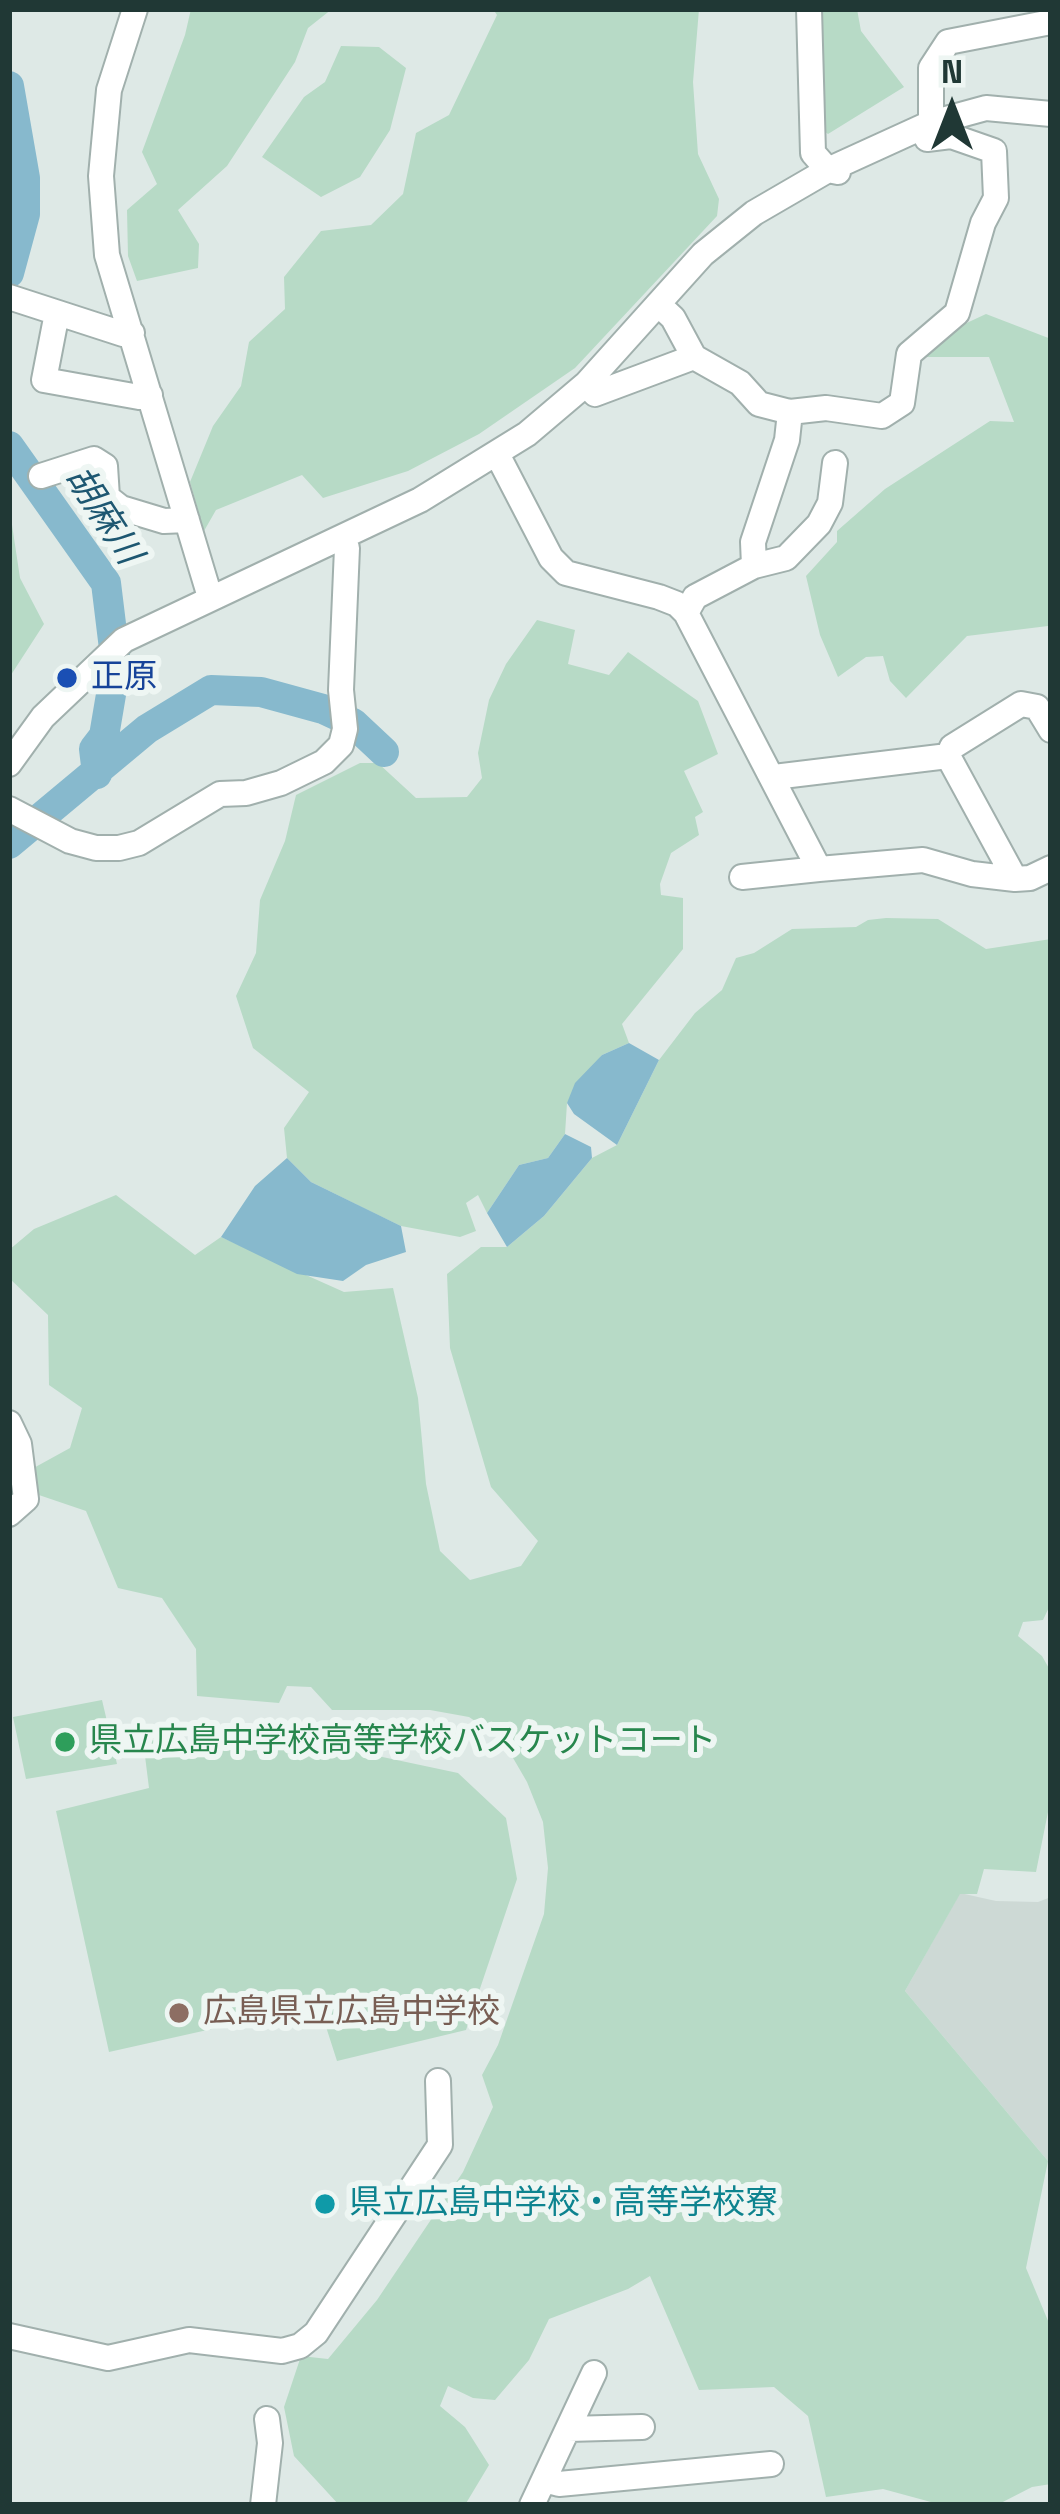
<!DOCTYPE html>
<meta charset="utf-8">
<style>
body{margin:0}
#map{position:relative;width:1060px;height:2514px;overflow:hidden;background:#dee9e6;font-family:"Space Grotesk",sans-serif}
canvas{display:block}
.frame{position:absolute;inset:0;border:12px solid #203835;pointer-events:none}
.north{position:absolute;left:892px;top:48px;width:120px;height:120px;-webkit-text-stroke:9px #eef6f3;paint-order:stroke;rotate:0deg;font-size:33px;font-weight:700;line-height:48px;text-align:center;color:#203835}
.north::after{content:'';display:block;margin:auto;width:42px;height:54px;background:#203835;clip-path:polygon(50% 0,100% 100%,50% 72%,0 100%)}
</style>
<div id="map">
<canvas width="1060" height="2514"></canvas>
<div class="frame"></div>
<div class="north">N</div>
</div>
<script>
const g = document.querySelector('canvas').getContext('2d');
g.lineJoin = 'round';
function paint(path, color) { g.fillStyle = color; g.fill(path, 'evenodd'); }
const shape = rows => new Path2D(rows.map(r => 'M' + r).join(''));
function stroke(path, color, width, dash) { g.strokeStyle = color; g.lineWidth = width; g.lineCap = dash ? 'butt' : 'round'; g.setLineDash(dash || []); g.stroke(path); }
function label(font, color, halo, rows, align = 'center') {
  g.font = font + ' "Space Grotesk","Noto Sans JP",sans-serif'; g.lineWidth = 12; g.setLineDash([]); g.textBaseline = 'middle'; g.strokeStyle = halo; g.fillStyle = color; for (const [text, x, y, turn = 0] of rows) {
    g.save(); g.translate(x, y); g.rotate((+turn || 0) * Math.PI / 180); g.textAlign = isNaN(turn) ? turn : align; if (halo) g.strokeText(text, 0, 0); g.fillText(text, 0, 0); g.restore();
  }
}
paint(shape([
 [960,1893,996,1901,1038,1902,1051,1897,1048,2161,905,1991]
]), '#cdd9d5');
paint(shape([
 [191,9,332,9,308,28,295,62,227,166,178,210,199,244,198,268,137,281,128,256,127,210,157,184,142,152,185,35],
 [493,9,699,9,693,82,698,154,719,199,717,216,575,368,479,434,408,471,323,498,302,475,216,510,204,531,190,482,213,426,241,386,249,342,285,309,284,277,321,231,371,225,403,194,416,133,449,115,497,15],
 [821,9,857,9,861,31,904,87,828,134,817,126],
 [341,46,379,47,406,68,390,130,360,177,321,197,262,157,304,97,325,82],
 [986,314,1051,339,1048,626,967,636,906,698,890,681,883,656,866,657,838,677,820,635,806,576,837,542,837,531,885,489,990,421,1014,422,989,357,925,357,958,327],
 [9,505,20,578,44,624,9,678],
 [537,620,575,630,568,664,609,675,628,652,698,701,718,754,684,771,703,812,695,817,699,835,671,853,660,884,661,895,683,898,683,949,622,1024,629,1043,602,1055,567,1103,565,1134,548,1158,519,1165,487,1213,478,1195,466,1203,476,1231,460,1237,401,1226,380,1216,311,1182,287,1158,284,1128,309,1092,253,1048,236,996,256,953,260,900,285,841,296,795,360,763,378,763,416,798,467,797,482,778,478,753,489,700,506,664],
 [886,918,938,919,986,949,1051,939,1051,1603,1043,1620,1023,1622,1018,1636,1042,1656,1051,1672,1051,1797,1036,1872,984,1869,977,1894,960,1894,905,1991,1048,2161,1026,2268,1051,2328,1051,2484,1032,2487,997,2505,942,2505,883,2489,826,2497,808,2416,774,2387,699,2390,650,2276,628,2289,549,2319,529,2360,495,2400,473,2398,448,2386,440,2406,465,2427,489,2465,465,2505,339,2505,294,2456,284,2407,301,2356,328,2359,377,2300,463,2172,493,2107,482,2075,498,2045,544,1914,548,1868,543,1822,527,1782,502,1739,469,1717,430,1710,332,1710,311,1687,287,1686,279,1703,197,1696,196,1649,162,1598,118,1588,86,1511,33,1493,30,1470,70,1448,82,1408,49,1385,48,1315,9,1278,9,1250,34,1229,116,1195,195,1255,221,1237,344,1292,393,1288,418,1398,426,1484,440,1551,470,1580,521,1566,538,1541,491,1487,450,1348,447,1274,481,1247,507,1247,544,1216,592,1158,617,1145,659,1060,695,1013,722,990,736,958,754,953,792,929,856,927,868,920],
 [102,1700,117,1764,26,1779,13,1717],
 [143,1740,321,1744,458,1773,506,1818,517,1879,466,2030,337,2061,319,2005,109,2052,56,1811,149,1788]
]), '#b7dac6');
paint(shape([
 [629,1043,659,1060,617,1145,574,1114,567,1103,575,1083,602,1055],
 [565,1134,591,1147,592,1158,544,1216,507,1247,487,1213,519,1165,548,1158],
 [287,1158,311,1182,401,1226,406,1252,366,1265,343,1281,297,1274,221,1237,255,1186]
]), '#87b9cd');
stroke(shape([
 [9,86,25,178,25,214,9,273],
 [9,446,106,583,116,665,104,736,94,749,97,774],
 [9,844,147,729,211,690,261,692,323,709,353,723,384,752]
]), '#87b9cd', 30);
const minor = shape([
 [135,9,109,90,101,176,107,255,210,597],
 [809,9,813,153,828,170,838,172],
 [9,297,123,334,132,333],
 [658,304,673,318,694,357,740,383,759,404,790,412],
 [57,313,44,380,139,397,150,395],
 [586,384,595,394,694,357],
 [497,454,551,558,566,573,659,597,677,604,686,613,819,869,923,860,972,874,1015,879,1030,878,1051,868],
 [41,476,94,459,105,466,107,497,121,508,164,521,187,520],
 [754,566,786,558,819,524,830,503,835,463],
 [686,613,695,597,754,566,753,542,787,440,790,412,826,408,882,416,902,403,909,354,957,313,983,223,996,198,994,151,951,136,927,139,925,134,931,123,931,68,948,42,1051,22],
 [948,756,1015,879],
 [9,764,43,717,124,640,420,500,527,434,586,384,703,254,754,213,828,170,931,123,986,108,1051,114],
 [774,777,948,756,952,747,1021,704,1037,707,1051,730],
 [9,809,70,841,96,848,119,848,139,843,220,794,246,793,281,783,324,762,341,745,345,729,341,690,347,548,341,539],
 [742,877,819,869],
 [9,1423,19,1444,26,1499,9,1514],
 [9,2336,108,2358,189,2340,282,2351,300,2346,316,2333,440,2145,438,2081],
 [568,2429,642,2427],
 [544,2480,559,2484,771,2464],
 [263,2505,270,2443,267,2419],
 [532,2505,594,2373]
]);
stroke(minor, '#a1b0ad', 28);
stroke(minor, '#fff', 24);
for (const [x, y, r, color] of [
 [67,678,12,"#1a4fb4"],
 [65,1742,12,"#2e9e5b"],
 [179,2013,12,"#8d6e63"],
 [325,2204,12,"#0f9aa8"]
]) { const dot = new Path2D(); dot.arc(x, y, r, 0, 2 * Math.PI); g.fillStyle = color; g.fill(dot); stroke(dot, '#eef6f3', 4.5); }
label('33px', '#164399', '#eef6f3', [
 ["正原",91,678]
], 'left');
label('33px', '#27864d', '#eef6f3', [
 ["県立広島中学校高等学校バスケットコート",89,1742]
], 'left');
label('33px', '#785e54', '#eef6f3', [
 ["広島県立広島中学校",203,2013]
], 'left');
label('33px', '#0d838f', '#eef6f3', [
 ["県立広島中学校・高等学校寮",349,2204]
], 'left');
label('italic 36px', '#1d5771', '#eef6f3', [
 ["胡麻川",102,516,57]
]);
</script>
